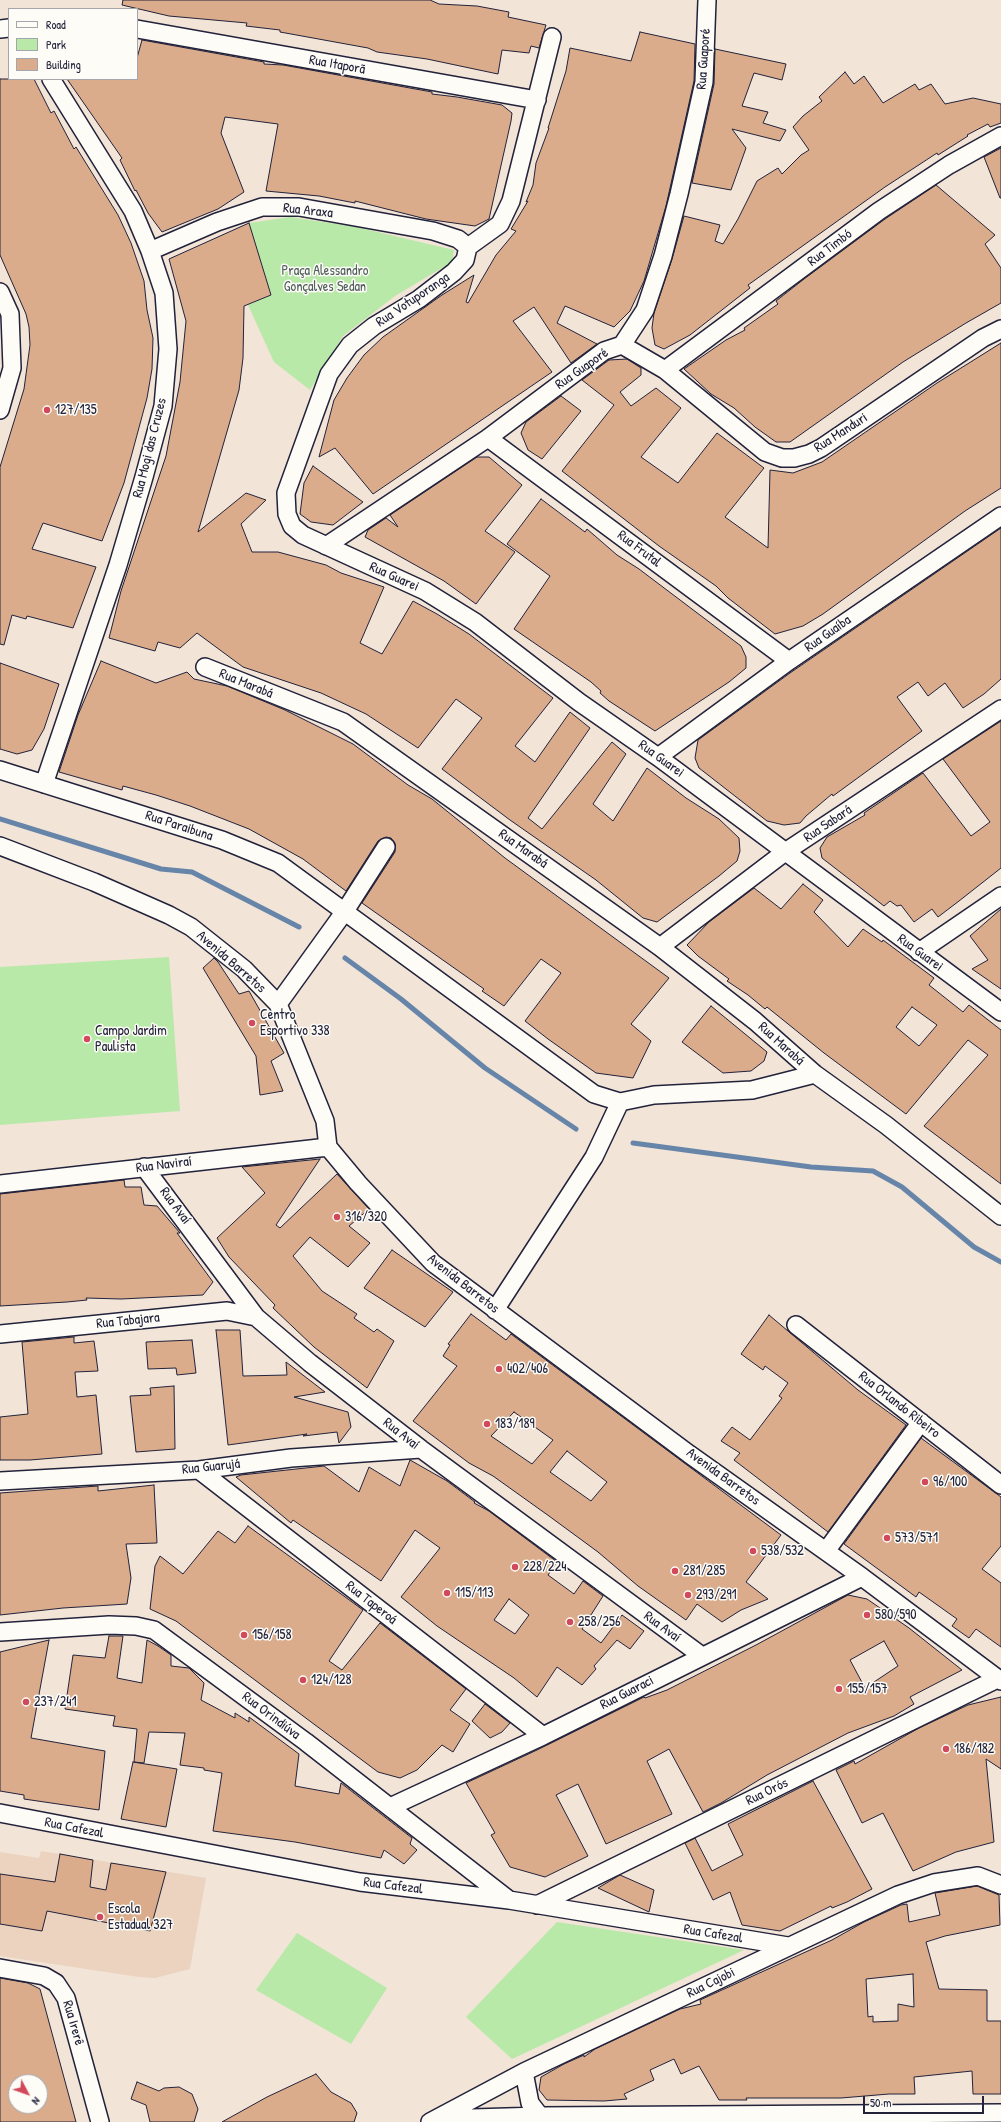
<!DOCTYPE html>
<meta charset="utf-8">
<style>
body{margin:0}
#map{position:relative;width:1001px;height:2122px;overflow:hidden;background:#f2e4d7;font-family:"Patrick Hand",sans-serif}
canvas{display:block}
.legend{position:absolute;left:8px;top:8px;width:130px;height:72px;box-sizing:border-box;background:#fdfcf7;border:1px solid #a5a5ac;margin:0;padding:5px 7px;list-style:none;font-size:12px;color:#22223b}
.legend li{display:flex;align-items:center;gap:8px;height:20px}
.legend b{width:20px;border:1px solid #a5a5ac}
.north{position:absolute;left:8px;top:2074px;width:40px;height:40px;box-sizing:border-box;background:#fdfcf7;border:1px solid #a5a5ac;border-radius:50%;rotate:131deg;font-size:11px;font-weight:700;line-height:16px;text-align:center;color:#22223b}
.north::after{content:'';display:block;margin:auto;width:14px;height:18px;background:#d1495b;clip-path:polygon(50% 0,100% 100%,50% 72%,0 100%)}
.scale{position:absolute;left:863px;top:2096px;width:121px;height:18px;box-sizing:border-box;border:2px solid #22223b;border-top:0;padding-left:5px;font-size:12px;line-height:14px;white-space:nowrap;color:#22223b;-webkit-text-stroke:3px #fdfcf7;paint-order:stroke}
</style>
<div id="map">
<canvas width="1001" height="2122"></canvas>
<ul class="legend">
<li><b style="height:5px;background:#fdfcf7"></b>Road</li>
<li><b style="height:11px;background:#b8e9a9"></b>Park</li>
<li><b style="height:11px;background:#daac8b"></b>Building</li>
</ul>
<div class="north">N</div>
<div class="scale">50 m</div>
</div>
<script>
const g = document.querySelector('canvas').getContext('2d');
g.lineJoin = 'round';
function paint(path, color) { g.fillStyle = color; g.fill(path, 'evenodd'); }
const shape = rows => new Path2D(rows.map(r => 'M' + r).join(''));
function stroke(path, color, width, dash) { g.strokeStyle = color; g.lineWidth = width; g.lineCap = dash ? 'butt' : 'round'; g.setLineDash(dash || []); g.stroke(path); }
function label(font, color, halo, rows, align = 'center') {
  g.font = font + ' "Patrick Hand",sans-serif'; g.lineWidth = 3; g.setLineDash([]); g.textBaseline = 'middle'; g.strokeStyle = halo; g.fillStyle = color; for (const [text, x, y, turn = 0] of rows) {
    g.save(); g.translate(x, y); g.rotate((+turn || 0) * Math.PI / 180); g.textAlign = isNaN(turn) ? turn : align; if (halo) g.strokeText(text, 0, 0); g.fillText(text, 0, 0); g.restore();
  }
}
paint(shape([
 [41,1851,206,1878,190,1969,155,1978,139,1977,0,1956,0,1852,39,1858]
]), '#ebd3c0');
paint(shape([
 [290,217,356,227,454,250,452,262,395,296,343,336,310,390,274,362,248,305,271,295,249,223],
 [169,957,180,1111,0,1125,0,967],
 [557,1922,744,1950,512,2059,466,2017],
 [297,1933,387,1988,351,2044,256,1990]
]), '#b8e9a9');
stroke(shape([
 [0,819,161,869,192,872,299,927],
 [345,958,401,999,485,1068,576,1129],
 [633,1143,811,1167,873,1171,902,1187,974,1247,1001,1262]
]), '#6685a8', 5);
const building = shape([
 [123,0,430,0,439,4,477,6,509,12,508,17,546,25,539,48,531,46,529,53,502,50,498,74,427,59,377,52,368,48,280,32,280,30,246,26,247,23,169,16,122,5,123,0],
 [640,32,695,44,694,81,666,206,644,281,630,311,614,327,565,306,557,323,597,344,571,363,534,307,513,321,552,372,373,494,335,448,319,457,334,400,347,378,364,355,383,337,442,295,474,275,466,302,468,303,496,255,516,231,511,229,528,201,526,202,533,185,536,163,549,128,548,128,566,71,570,48,631,61,640,32],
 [142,40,264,62,264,64,283,65,432,92,432,94,457,97,502,105,512,113,511,121,489,219,475,226,426,219,355,201,355,203,319,196,266,191,278,124,225,117,221,133,244,192,218,209,162,232,148,213,136,190,135,191,120,160,122,158,67,79,137,79,137,58,142,40],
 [715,49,786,64,782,80,754,73,742,106,768,112,763,123,786,130,780,141,732,129,746,148,731,190,692,183,714,84,715,49],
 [845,72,854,84,864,76,883,103,915,84,919,90,931,84,945,104,973,98,1001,104,1001,123,990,127,988,124,967,135,968,136,938,155,937,153,885,187,748,285,750,288,690,335,664,349,655,345,652,328,654,313,672,259,684,216,720,225,715,241,723,244,738,219,757,181,778,168,782,174,801,155,809,150,793,127,803,116,822,101,819,97,845,72],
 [0,79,34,79,51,113,54,111,74,149,76,147,118,215,131,243,144,281,147,310,153,338,152,369,147,398,124,483,102,541,43,523,32,549,96,567,73,628,27,616,26,619,12,615,4,645,0,644,0,467,24,389,30,345,29,327,26,314,0,255,0,79],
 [1001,148,1001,198,1000,198,984,157,1001,148],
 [936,185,995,235,985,244,1001,268,1001,303,966,323,903,362,790,442,776,442,755,427,734,408,711,394,684,369,726,340,745,330,744,328,778,304,776,301,804,279,885,219,936,185],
 [249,223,271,295,244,306,243,358,239,390,198,532,246,493,266,500,241,524,252,552,278,552,326,565,341,573,384,587,360,643,382,654,413,601,437,614,469,634,553,698,515,746,535,762,570,712,590,728,528,818,542,829,612,742,626,754,593,804,613,821,647,768,686,798,719,819,739,838,740,851,737,861,719,876,657,922,643,918,596,880,510,820,442,769,482,718,456,699,418,748,366,714,321,693,243,667,197,633,180,648,158,642,155,651,109,638,121,591,166,456,180,382,186,321,169,259,249,223],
 [1001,343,1001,488,965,511,823,614,803,626,775,634,728,598,716,586,659,546,562,471,614,405,582,380,609,360,627,359,641,368,641,375,620,392,631,406,656,388,681,408,641,457,678,483,717,433,764,468,725,517,768,548,770,470,793,473,822,462,937,383,1001,343],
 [561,396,581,411,542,459,528,450,521,433,526,422,561,396],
 [477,457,489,457,522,485,485,531,515,552,476,604,444,581,365,537,368,530,386,518,398,527,390,515,477,457],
 [313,466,363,502,333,525,311,522,300,514,304,483,313,466],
 [541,499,585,532,587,529,617,555,639,569,741,646,746,657,746,668,729,682,655,731,609,701,600,693,601,691,591,682,514,629,550,576,507,544,541,499],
 [1001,528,1001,679,984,694,963,708,945,683,928,696,918,682,897,697,922,731,833,796,832,794,806,816,800,823,784,825,767,821,699,768,695,758,698,740,790,673,1001,528],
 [101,661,156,683,187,672,194,679,227,686,285,710,353,744,408,785,432,799,505,858,669,978,631,1024,651,1041,633,1078,596,1073,548,1039,525,1021,561,973,541,959,504,1006,482,991,484,989,362,903,395,852,395,843,391,838,386,837,378,841,346,891,303,859,249,829,190,806,156,795,123,786,122,790,59,772,78,715,101,661],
 [0,663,59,684,44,729,32,750,17,754,0,749,0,663],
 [1001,721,1001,868,959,901,938,917,932,909,914,922,901,905,897,906,890,901,884,906,822,858,820,848,827,837,865,815,864,813,923,773,971,836,990,822,943,759,1001,721],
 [803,884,823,900,814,912,848,947,863,929,882,942,883,940,934,978,929,985,963,1012,969,1005,1001,1030,1001,1184,924,1126,988,1055,968,1040,906,1114,824,1053,767,1007,765,1009,748,995,727,981,729,979,698,956,687,945,709,922,754,888,781,909,803,884],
 [912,1007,937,1025,919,1046,896,1027,912,1007],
 [1001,909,1001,989,972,969,988,960,970,936,1001,909],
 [214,958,218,962,239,994,249,991,284,1053,271,1061,283,1091,260,1095,256,1056,203,968,214,958],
 [711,1006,767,1052,764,1061,751,1071,723,1073,682,1042,711,1006],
 [320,1159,276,1225,280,1228,337,1174,369,1209,349,1226,370,1243,348,1267,310,1237,293,1256,322,1291,357,1314,354,1318,374,1332,377,1329,394,1341,367,1388,314,1347,273,1308,275,1305,229,1257,217,1238,265,1193,242,1167,320,1159],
 [124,1180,125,1187,141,1187,144,1205,157,1206,180,1233,177,1233,213,1282,203,1295,121,1299,86,1298,87,1300,67,1302,0,1306,0,1194,124,1180],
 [392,1250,453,1292,425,1327,364,1288,392,1250],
 [471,1314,506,1340,511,1334,781,1535,746,1582,768,1599,741,1610,722,1622,697,1604,686,1620,638,1586,598,1552,549,1516,493,1476,469,1463,413,1421,457,1366,443,1356,450,1345,448,1344,471,1314],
 [514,1412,553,1440,532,1464,491,1436,514,1412],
 [567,1451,607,1482,591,1501,550,1472,567,1451],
 [769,1315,858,1390,906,1425,828,1532,734,1460,740,1453,721,1441,732,1427,750,1440,782,1398,779,1396,788,1383,765,1366,763,1370,741,1354,769,1315],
 [216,1330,240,1330,243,1376,287,1375,286,1362,325,1392,294,1397,348,1412,351,1427,339,1443,337,1432,303,1436,307,1434,228,1445,216,1330],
 [74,1337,74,1343,94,1341,98,1371,75,1372,77,1397,96,1395,102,1454,30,1460,0,1460,0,1417,28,1414,22,1342,74,1337],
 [192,1340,196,1373,177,1375,176,1368,148,1369,146,1342,192,1340],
 [174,1386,175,1449,136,1452,130,1396,151,1395,150,1388,174,1386],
 [921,1438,1001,1497,1001,1546,982,1569,1001,1583,1001,1647,976,1629,969,1638,952,1626,957,1619,919,1592,916,1597,844,1544,921,1438],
 [410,1460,447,1481,475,1502,474,1503,489,1511,557,1562,548,1575,574,1594,583,1581,603,1596,582,1629,601,1643,622,1615,644,1631,630,1649,617,1640,594,1666,596,1669,582,1685,557,1667,537,1697,514,1678,437,1626,401,1597,440,1548,415,1530,381,1581,293,1520,291,1523,236,1477,241,1475,324,1466,359,1492,369,1467,400,1486,410,1460],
 [509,1599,529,1615,515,1634,494,1620,509,1599],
 [154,1485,157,1543,126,1544,131,1578,127,1604,63,1608,0,1615,0,1493,98,1486,98,1491,154,1485],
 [248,1526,363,1610,329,1661,342,1670,380,1623,466,1689,450,1710,470,1724,453,1752,442,1745,417,1770,400,1778,378,1772,176,1621,150,1609,155,1566,160,1556,183,1574,218,1531,235,1543,248,1526],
 [848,1595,867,1599,909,1628,962,1670,910,1697,914,1704,894,1716,848,1733,767,1775,721,1803,703,1812,669,1749,647,1761,672,1814,606,1844,578,1784,556,1795,588,1856,545,1877,510,1867,491,1835,495,1833,466,1783,537,1750,644,1697,645,1698,667,1690,756,1645,848,1595],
 [884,1641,898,1666,865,1688,850,1660,884,1641],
 [109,1636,123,1636,117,1678,142,1683,147,1640,158,1646,171,1655,171,1666,189,1668,204,1683,201,1700,235,1718,235,1713,249,1722,249,1717,299,1754,295,1786,339,1794,341,1783,412,1838,410,1844,417,1850,404,1864,384,1850,381,1858,295,1842,213,1831,222,1773,204,1770,204,1768,180,1765,185,1733,149,1732,144,1763,134,1762,137,1729,113,1726,115,1716,65,1709,73,1655,105,1658,109,1636],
 [49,1640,31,1738,105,1751,99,1810,24,1799,24,1795,0,1791,0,1652,49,1640],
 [1001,1697,1001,1769,986,1759,994,1842,956,1852,913,1871,883,1813,862,1823,836,1770,854,1761,855,1764,919,1728,968,1705,1001,1697],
 [485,1704,510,1723,502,1732,490,1738,472,1721,485,1704],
 [133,1762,177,1769,166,1827,121,1819,133,1762],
 [813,1781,872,1889,847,1902,832,1908,831,1906,780,1931,742,1925,730,1892,713,1900,685,1843,695,1838,712,1871,743,1855,728,1824,813,1781],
 [60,1854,93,1860,90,1887,106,1890,111,1863,166,1872,150,1931,47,1911,42,1931,0,1924,0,1874,55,1882,60,1854],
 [620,1875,654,1890,649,1912,598,1888,620,1875],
 [977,1886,999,1895,1000,1925,945,1936,926,1942,939,1989,987,1990,987,2021,1001,2021,1001,2094,973,2094,972,2071,914,2077,915,2094,889,2094,841,2098,746,2098,747,2100,719,2100,699,2066,681,2074,674,2059,650,2070,654,2080,624,2094,627,2099,604,2101,547,2100,539,2090,541,2077,564,2064,584,2055,584,2057,595,2049,680,2009,701,2004,700,2000,832,1940,864,1922,901,1905,907,1904,909,1922,940,1915,935,1893,977,1886],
 [913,1974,914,2007,898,2004,898,2021,873,2022,873,2016,868,2017,866,1979,913,1974],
 [0,1978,28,1983,40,1989,76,2122,0,2122,0,1978],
 [16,2082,40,2082,40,2106,16,2106,16,2082],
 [316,2074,331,2092,351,2103,357,2113,354,2122,222,2122,267,2097,316,2074],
 [137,2082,159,2091,164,2088,179,2087,192,2094,198,2109,194,2122,150,2122,146,2105,131,2099,137,2082]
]);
paint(building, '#daac8b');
stroke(building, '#22223b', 1);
const minor = shape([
 [0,29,9,28],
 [137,29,537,100],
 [552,37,511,201,500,224,468,247,465,260,454,272,419,299,374,326,350,345,329,374,286,493,287,514,292,526,303,535,425,591,475,622,579,702,658,757,1001,1012],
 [150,251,217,222,262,207,299,207,433,231,458,239,468,247],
 [0,292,10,314,12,368,0,410],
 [622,345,665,370,765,452,782,458,794,458,809,454,821,448,983,338,1001,329],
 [665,370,879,211,949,165,1001,136],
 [488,438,789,661],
 [326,546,488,438,604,351,622,345,645,310,663,256,679,194,704,82,707,0],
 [205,667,343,722,660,947,755,1021,815,1074,886,1125,1001,1216],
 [658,757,789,661,1001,516],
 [0,770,222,840,278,863,594,1094,620,1102,654,1095,752,1090,815,1074],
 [44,784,118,565,144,477,163,406,168,349,164,293,150,251,133,211,51,79],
 [0,846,94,882,169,915,191,927,244,969,278,1004,325,1121,328,1147,358,1183,433,1263,689,1454,862,1577,1001,1681],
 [660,947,785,852,1001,709],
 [919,952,1001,896],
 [278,1004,345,911,386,847],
 [144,1167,256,1317,310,1363,421,1449,702,1656],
 [0,1184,328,1147],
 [495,1310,594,1157,620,1102],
 [796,1325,1001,1485],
 [0,1334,227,1311,256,1317],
 [199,1470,543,1736],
 [0,1481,199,1470,291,1458,421,1449],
 [826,1551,921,1422],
 [0,1632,109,1625,136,1626,154,1630,306,1742,509,1900],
 [390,1807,543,1736,862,1577],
 [0,1813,360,1882,509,1900,788,1946],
 [537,1905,997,1679],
 [0,1968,44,1976,56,1983,66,1998,100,2122],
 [524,2072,530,2103,540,2116],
 [439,2119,540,2116,1001,2113],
 [430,2122,524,2072,898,1895,934,1883,978,1876,1001,1885]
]);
stroke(minor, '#22223b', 20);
stroke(minor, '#fdfcf7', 17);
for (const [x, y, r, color] of [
 [47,410,4,"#d1495b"],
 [252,1023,4,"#d1495b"],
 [87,1039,4,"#d1495b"],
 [337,1217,4,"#d1495b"],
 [499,1369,4,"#d1495b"],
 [487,1424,4,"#d1495b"],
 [925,1482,4,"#d1495b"],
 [887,1538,4,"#d1495b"],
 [753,1551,4,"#d1495b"],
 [515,1567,4,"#d1495b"],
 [675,1571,4,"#d1495b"],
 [447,1593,4,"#d1495b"],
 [688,1595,4,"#d1495b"],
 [867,1615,4,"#d1495b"],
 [570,1622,4,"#d1495b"],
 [244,1635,4,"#d1495b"],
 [303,1680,4,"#d1495b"],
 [839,1689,4,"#d1495b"],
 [26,1702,4,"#d1495b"],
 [946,1749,4,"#d1495b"],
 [100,1917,4,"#d1495b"]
]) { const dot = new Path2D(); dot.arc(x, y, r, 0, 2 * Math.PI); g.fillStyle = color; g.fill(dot); stroke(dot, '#fdfcf7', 1.5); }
label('14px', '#22223b', '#fdfcf7', [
 ["Rua Guaporé",704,59,-86],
 ["Rua Itaporã",337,65,10],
 ["Rua Araxa",308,211,6],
 ["Rua Timbó",830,248,-37],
 ["Rua Votuporanga",413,300,-34],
 ["Rua Guaporé",582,369,-35],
 ["Rua Manduri",841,433,-33],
 ["Rua Mogi das Cruzes",150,448,-76],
 ["Rua Frutal",639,549,37],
 ["Rua Guarei",394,577,24],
 ["Rua Guaíba",828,634,-35],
 ["Rua Marabá",246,684,22],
 ["Rua Guarei",661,759,36],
 ["Rua Sabará",828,824,-34],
 ["Rua Paraibuna",179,826,18],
 ["Rua Marabá",523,849,35],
 ["Rua Guarei",920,953,36],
 ["Avenida Barretos",231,962,41],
 ["Rua Marabá",781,1044,42],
 ["Rua Naviraí",164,1165,-7],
 ["Rua Avaí",175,1206,53],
 ["Avenida Barretos",463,1284,38],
 ["Rua Tabajara",128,1321,-6],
 ["Rua Orlando Ribeiro",899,1405,38],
 ["Rua Avaí",401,1434,38],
 ["Rua Guarujá",211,1467,-6],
 ["Avenida Barretos",723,1477,36],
 ["Rua Taperoá",371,1603,38],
 ["Rua Avaí",662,1627,36],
 ["Rua Guaraci",627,1693,-27],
 ["Rua Orindiúva",271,1716,37],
 ["Rua Orós",767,1792,-26],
 ["Rua Cafezal",74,1828,11],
 ["Rua Cafezal",393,1886,7],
 ["Rua Cafezal",713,1934,9],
 ["Rua Cajobi",711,1983,-26],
 ["Rua Irerê",73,2023,74]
]);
label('14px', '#4f5e5c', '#fdfcf7', [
 ["Praça Alessandro",325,271],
 ["Gonçalves Sedan",325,287]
]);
label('14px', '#22223b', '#fdfcf7', [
 ["127/135",55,410],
 ["Centro",260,1015],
 ["Esportivo 338",260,1031],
 ["Campo Jardim",95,1031],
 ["Paulista",95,1047],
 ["316/320",345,1217],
 ["402/406",507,1369],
 ["183/189",495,1424],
 ["96/100",933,1482],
 ["573/571",895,1538],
 ["538/532",761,1551],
 ["228/224",523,1567],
 ["281/285",683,1571],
 ["115/113",455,1593],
 ["293/291",696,1595],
 ["580/590",875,1615],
 ["258/256",578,1622],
 ["156/158",252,1635],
 ["124/128",311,1680],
 ["155/157",847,1689],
 ["237/241",34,1702],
 ["186/182",954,1749],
 ["Escola",108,1909],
 ["Estadual 327",108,1925]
], 'left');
</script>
